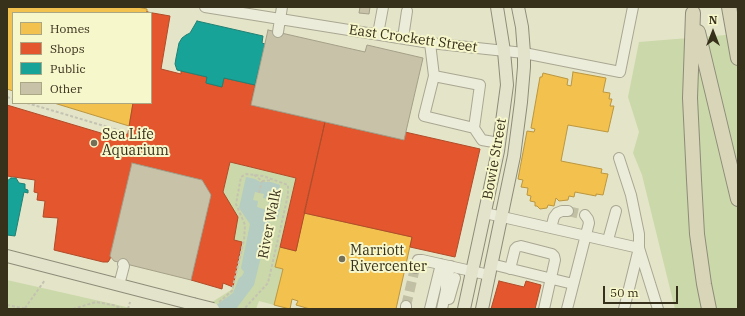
<!DOCTYPE html>
<style>
body{margin:0}
#map{position:relative;width:745px;height:316px;overflow:hidden;background:#e4e4c8;font-family:"IBM Plex Serif",serif}
canvas{display:block}
.frame{position:absolute;inset:0;border:8px solid #37301b;pointer-events:none}
.legend{position:absolute;left:12px;top:12px;width:140px;height:92px;box-sizing:border-box;background:#f7f7cc;border:1px solid #aaa785;margin:0;padding:5px 7px;list-style:none;font-size:12px;color:#37301b}
.legend li{display:flex;align-items:center;gap:8px;height:20px}
.legend b{width:20px;border:1px solid #aaa785}
.north{position:absolute;left:693px;top:12px;width:40px;height:40px;-webkit-text-stroke:3px #f7f7cc;paint-order:stroke;rotate:0deg;font-size:11px;font-weight:700;line-height:16px;text-align:center;color:#37301b}
.north::after{content:'';display:block;margin:auto;width:14px;height:18px;background:#37301b;clip-path:polygon(50% 0,100% 100%,50% 72%,0 100%)}
.scale{position:absolute;left:603px;top:286px;width:75px;height:18px;box-sizing:border-box;border:2px solid #37301b;border-top:0;padding-left:5px;font-size:12px;line-height:14px;white-space:nowrap;color:#37301b;-webkit-text-stroke:3px #f7f7cc;paint-order:stroke}
</style>
<div id="map">
<canvas width="745" height="316"></canvas>
<div class="frame"></div>
<ul class="legend">
<li><b style="height:11px;background:#f2c14e"></b>Homes</li>
<li><b style="height:11px;background:#e4572e"></b>Shops</li>
<li><b style="height:11px;background:#17a398"></b>Public</li>
<li><b style="height:11px;background:#c8c2a9"></b>Other</li>
</ul>
<div class="north">N</div>
<div class="scale">50 m</div>
</div>
<script>
const g = document.querySelector('canvas').getContext('2d');
g.lineJoin = 'round';
function paint(path, color) { g.fillStyle = color; g.fill(path, 'evenodd'); }
const shape = rows => new Path2D(rows.map(r => 'M' + r).join(''));
function stroke(path, color, width, dash) { g.strokeStyle = color; g.lineWidth = width; g.lineCap = dash ? 'butt' : 'round'; g.setLineDash(dash || []); g.stroke(path); }
function label(font, color, halo, rows, align = 'center') {
  g.font = font + ' "IBM Plex Serif",serif'; g.lineWidth = 4; g.setLineDash([]); g.textBaseline = 'middle'; g.strokeStyle = halo; g.fillStyle = color; for (const [text, x, y, turn = 0] of rows) {
    g.save(); g.translate(x, y); g.rotate((+turn || 0) * Math.PI / 180); g.textAlign = isNaN(turn) ? turn : align; if (halo) g.strokeText(text, 0, 0); g.fillText(text, 0, 0); g.restore();
  }
}
paint(shape([
 [738,34,738,309,675,309,642,175,633,153,639,132,628,97,639,42],
 [230,162,296,178,275,267,283,269,274,305,259,301,256,309,201,309,231,290,233,287,242,242,234,240,223,192],
 [7,280,135,309,7,309]
]), '#cbd8a9');
paint(shape([
 [246,177,255,179,260,182,271,182,280,185,279,191,283,192,278,219,270,220,254,285,236,309,211,309,233,293,239,278,242,276,244,272,241,268,250,224,239,208],
 [255,192,264,194,263,198,269,199,267,210,257,207,258,201,253,200]
]), '#b4ccc2');
const homes = shape([
 [7,7,138,7,147,9,147,13,13,13,13,91,7,89,7,7],
 [573,72,606,78,603,92,610,93,609,99,612,99,610,106,614,106,608,132,568,125,561,161,602,169,601,173,608,174,603,195,596,194,596,196,575,192,574,197,569,196,568,200,559,201,556,198,554,206,548,205,547,208,540,209,537,206,535,206,535,202,530,201,531,196,527,195,528,188,521,187,523,180,518,179,527,131,534,132,535,129,531,128,540,77,542,77,543,73,568,79,567,85,571,86,573,72],
 [54,103,133,103,129,126,54,103],
 [304,213,412,237,396,309,310,309,296,305,298,301,292,299,290,309,274,305,283,269,275,267,280,247,296,251,304,213]
]);
paint(homes, '#f2c14e');
stroke(homes, '#ba963f', 1);
const shops = shape([
 [147,12,170,16,161,69,181,74,181,71,207,77,206,83,222,87,224,78,255,85,251,105,325,122,296,251,280,247,296,178,230,162,223,192,238,217,234,240,242,242,233,287,223,283,222,289,191,280,211,195,202,180,132,163,110,259,108,262,103,262,54,250,58,218,43,217,45,201,37,200,38,193,34,192,35,180,7,176,7,105,121,139,128,133,133,103,151,103,151,13,147,12],
 [325,122,404,140,405,132,480,149,455,257,410,247,412,237,304,213,325,122],
 [499,281,524,287,526,281,541,285,535,309,491,309,499,281]
]);
paint(shops, '#e4572e');
stroke(shops, '#b04b28', 1);
const public = shape([
 [197,21,263,36,262,43,265,44,255,85,224,78,222,87,206,83,207,77,177,70,175,64,176,58,179,43,182,38,186,35,190,33,197,21],
 [11,178,16,178,19,183,25,184,25,189,28,190,28,193,24,192,15,236,7,235,7,181,11,178]
]);
paint(public, '#17a398');
stroke(public, '#218072', 1);
const building = shape([
 [360,7,370,7,369,14,359,13,360,7],
 [268,30,365,52,367,45,423,58,404,140,251,105,268,30],
 [132,163,202,180,211,195,191,280,114,261,110,256,132,163]
]);
paint(building, '#c8c2a9');
stroke(building, '#a49f88', 1);
stroke(shape([
 [568,211,585,215],
 [406,306,415,268]
]), '#c1c0a5', 10, [10, 5]);
const minor = shape([
 [205,7,430,43,524,53,620,72,633,7],
 [278,32,282,7],
 [378,34,383,7],
 [403,38,407,11],
 [430,43,434,76,424,116,474,128,482,140,499,143],
 [434,76,480,85,474,128],
 [619,158,631,195,639,234,639,248,624,309],
 [485,213,639,248,658,309],
 [551,228,554,217,557,213,562,211,568,211],
 [608,240,616,211],
 [491,264,573,284],
 [415,268,416,264,418,260,422,260,489,275],
 [510,269,515,249,517,247,521,246,552,254,554,256,555,260,544,309],
 [119,285,124,266,123,264],
 [449,299,455,278],
 [406,309,406,306],
 [430,309,441,264],
 [442,309,446,290,446,278,451,266],
 [567,309,589,223,588,219,585,215]
]);
const major = shape([
 [7,256,193,304],
 [464,309,498,151,507,85,504,51,497,7],
 [482,309,514,156,521,102,524,67,524,53,522,27,518,7]
]);
const highway = shape([
 [729,7,738,58],
 [693,13,690,98,694,180,697,234,704,284,709,309],
 [698,32,738,199]
]);
stroke(minor, '#a9a792', 12);
stroke(major, '#8e8c79', 14);
stroke(highway, '#8e8c79', 16);
stroke(shape([
 [7,97,13,99],
 [27,103,128,133],
 [254,175,262,181,272,180],
 [259,193,262,181],
 [219,302,232,291,244,240,245,225,236,204,241,177,246,174,263,176,288,185,288,195,268,283,244,309],
 [7,305,28,309],
 [25,308,45,280],
 [73,309,96,302,113,305,123,309],
 [128,309,130,302]
]), '#c4c3b2', 2, [3, 2]);
stroke(minor, '#ececdb', 10);
stroke(major, '#e3e3cb', 12);
stroke(highway, '#d8d5b9', 14);
const majorBridge = shape([
 [193,304,213,309]
]);
stroke(majorBridge, '#8e8c79', 14, []);
stroke(majorBridge, '#e3e3cb', 12);
for (const [x, y, r, color] of [
 [94,143,4,"#746f58"],
 [342,259,4,"#746f58"]
]) { const dot = new Path2D(); dot.arc(x, y, r, 0, 2 * Math.PI); g.fillStyle = color; g.fill(dot); stroke(dot, '#f7f7cc', 1.5); }
label('14px', '#37301b', '#f7f7cc', [
 ["East Crockett Street",413,39,8],
 ["Bowie Street",495,159,-80],
 ["River Walk",270,224,-79]
]);
label('14px', '#37301b', '#f7f7cc', [
 ["Sea Life",102,135],
 ["Aquarium",102,151],
 ["Marriott",350,251],
 ["Rivercenter",350,267]
], 'left');
</script>
